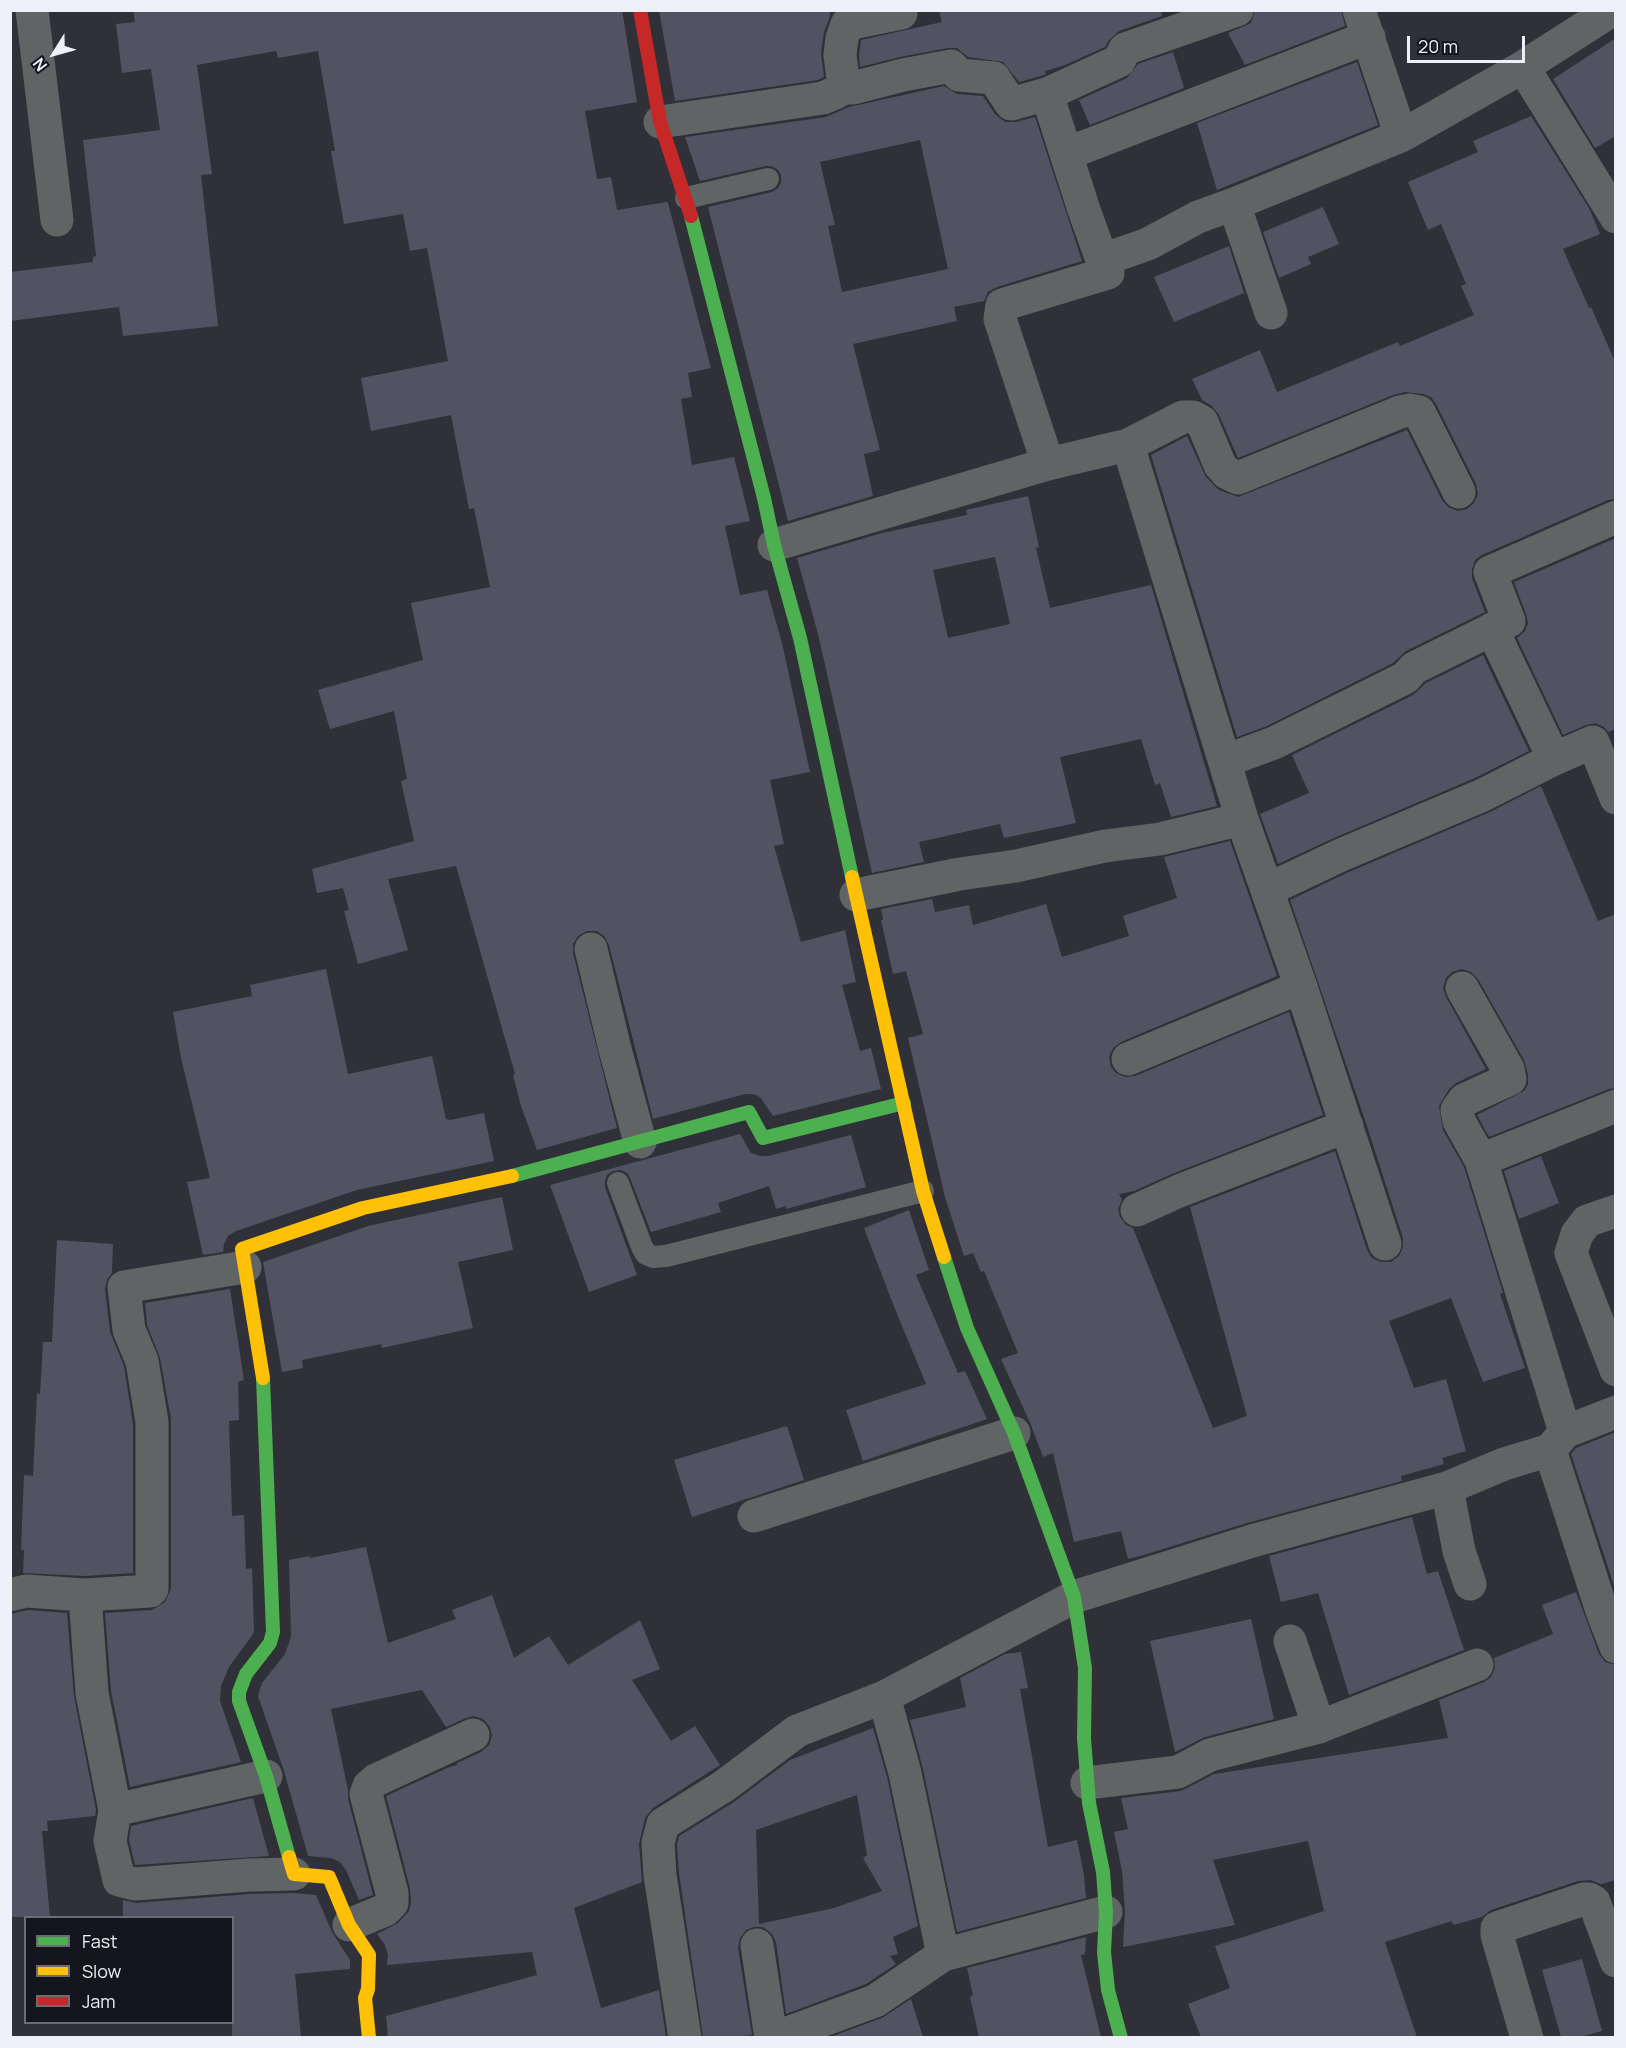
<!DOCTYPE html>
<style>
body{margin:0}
#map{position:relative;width:1626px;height:2048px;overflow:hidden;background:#303038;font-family:Manrope,sans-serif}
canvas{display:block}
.frame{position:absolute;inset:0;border:12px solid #eeeff9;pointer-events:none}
.legend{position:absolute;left:24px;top:1916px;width:210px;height:108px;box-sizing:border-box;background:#15151d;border:2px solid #6c6c75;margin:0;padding:8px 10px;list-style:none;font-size:18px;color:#eeeff9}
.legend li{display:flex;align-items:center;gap:12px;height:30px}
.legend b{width:30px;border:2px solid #6c6c75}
.north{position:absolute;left:24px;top:24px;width:60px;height:60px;-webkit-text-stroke:4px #15151d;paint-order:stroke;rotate:233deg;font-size:16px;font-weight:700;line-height:24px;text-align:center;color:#eeeff9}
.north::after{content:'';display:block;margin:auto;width:21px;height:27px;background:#eeeff9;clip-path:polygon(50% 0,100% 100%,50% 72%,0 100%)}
.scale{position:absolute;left:1407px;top:36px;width:118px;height:27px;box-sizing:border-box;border:3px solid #eeeff9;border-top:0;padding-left:8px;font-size:18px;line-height:21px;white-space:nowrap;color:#eeeff9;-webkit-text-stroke:4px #15151d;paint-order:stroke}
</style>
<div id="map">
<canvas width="1626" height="2048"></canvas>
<div class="frame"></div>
<ul class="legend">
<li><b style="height:8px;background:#4caf50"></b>Fast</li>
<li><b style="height:8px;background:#ffc107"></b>Slow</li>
<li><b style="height:8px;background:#c62828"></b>Jam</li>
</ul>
<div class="north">N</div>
<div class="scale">20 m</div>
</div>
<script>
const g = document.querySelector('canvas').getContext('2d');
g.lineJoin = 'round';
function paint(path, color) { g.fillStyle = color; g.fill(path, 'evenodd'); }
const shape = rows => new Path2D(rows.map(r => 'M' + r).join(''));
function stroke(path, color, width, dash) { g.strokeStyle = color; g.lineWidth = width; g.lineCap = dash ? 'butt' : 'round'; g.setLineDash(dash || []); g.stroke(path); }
paint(shape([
 [133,10,622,10,637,102,585,111,597,179,611,177,617,210,667,202,668,203,711,368,688,373,692,397,681,399,692,465,734,457,750,521,725,526,740,595,767,590,782,643,810,772,770,780,784,844,774,846,801,942,845,930,856,982,842,985,860,1051,871,1048,881,1089,773,1116,760,1097,753,1094,745,1094,653,1119,609,945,604,936,597,931,587,931,578,936,573,944,573,953,617,1128,537,1150,521,1106,513,1075,515,1074,456,866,388,879,408,950,358,964,344,911,349,910,343,888,317,893,312,869,414,841,401,781,407,779,394,711,330,729,318,690,423,660,411,603,490,587,474,508,469,509,451,415,371,431,361,378,448,361,427,248,410,251,403,214,344,224,331,151,335,151,318,51,278,58,276,51,197,65,212,174,201,175,218,326,123,336,119,307,10,321,10,272,93,262,93,257,96,256,83,140,160,130,151,69,122,73,116,24,135,22],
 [659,10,830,10,830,16,824,32,821,53,824,77,818,80,675,101],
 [939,10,1161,10,1162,16,1119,31,1109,40,1105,47,1065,65,1045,71,1046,74,1041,76,1019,82,1003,62,968,57,957,48,948,48,900,57,860,67,859,55,861,40,942,22],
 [1255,10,1341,10,1345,26,1245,65,1228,33,1251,23],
 [1616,38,1616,136,1595,148,1553,79],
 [1173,52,1184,88,1090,125,1079,100,1127,78,1138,64],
 [1357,62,1378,125,1217,190,1197,123],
 [944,86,957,94,983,96,995,114,1005,122,1016,122,1035,117,1082,261,997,287,988,292,984,301,954,307,957,321,853,344,880,450,864,454,873,496,788,521,708,207,772,192,778,188,781,183,781,175,777,169,771,166,766,166,700,181,685,137,826,117,849,107],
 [920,140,948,269,842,292,828,226,835,225,820,162],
 [1531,116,1589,208,1600,234,1563,249,1589,308,1591,307,1616,364,1616,499,1608,500,1482,555,1475,560,1472,569,1472,578,1485,612,1406,651,1393,663,1267,726,1237,737,1151,455,1187,436,1206,477,1219,490,1238,497,1407,430,1442,500,1448,507,1458,511,1467,509,1474,503,1478,494,1476,484,1436,404,1431,397,1423,394,1405,392,1393,395,1238,458,1219,415,1212,406,1202,400,1192,379,1260,350,1277,392,1398,342,1400,346,1474,315,1461,286,1466,284,1441,224,1428,230,1408,182,1478,152,1473,141],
 [1323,207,1339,244,1308,257,1311,264,1279,278,1263,232],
 [1229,246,1244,293,1174,322,1154,277],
 [1028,496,1039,547,1036,548,1050,608,1151,585,1217,806,1171,817,1160,783,1155,785,1141,739,1060,757,1076,823,1004,838,1000,824,919,842,924,862,872,873,818,634,797,558,882,533,967,515,966,510],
 [995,557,1010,624,948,638,933,570],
 [1616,538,1616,729,1608,732,1604,727,1595,723,1586,725,1563,735,1517,638,1525,631,1528,623,1526,614,1514,582],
 [1483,655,1529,751,1475,778,1334,838,1278,864,1260,814,1309,793,1292,755,1413,695,1426,683],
 [1541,786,1598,921,1616,914,1616,1088,1609,1089,1489,1137,1477,1115,1524,1091,1528,1084,1528,1075,1524,1060,1478,979,1471,972,1462,969,1452,972,1446,978,1443,988,1446,997,1486,1069,1456,1083,1449,1089,1439,1106,1443,1130,1464,1167,1503,1293,1500,1294,1525,1368,1483,1382,1451,1298,1389,1321,1414,1388,1446,1379,1466,1451,1442,1458,1444,1464,1401,1476,1402,1481,1247,1523,1147,1554,1128,1559,1121,1531,1074,1542,1053,1453,1043,1457,1031,1425,1001,1359,1018,1353,984,1271,981,1272,973,1253,964,1256,945,1197,908,1038,923,1034,906,971,893,974,881,920,883,920,881,909,932,899,935,912,969,905,973,925,1046,904,1062,957,1129,936,1123,916,1177,898,1164,857,1230,841,1277,976,1121,1042,1113,1048,1109,1057,1111,1067,1116,1073,1125,1077,1135,1076,1289,1012,1323,1115,1172,1174,1134,1191,1119,1194,1122,1200,1118,1209,1120,1217,1126,1225,1133,1228,1213,1428,1247,1416,1190,1207,1335,1151,1367,1250,1372,1258,1381,1262,1391,1262,1399,1256,1403,1247,1403,1238,1365,1120,1290,900,1349,872,1490,812],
 [326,969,348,1074,432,1056,446,1119,450,1120,484,1113,494,1161,357,1190,236,1231,228,1236,224,1244,223,1252,203,1255,187,1182,210,1178,181,1058,173,1012,252,996,250,985],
 [740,1134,751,1153,760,1156,768,1156,851,1135,866,1187,786,1209,786,1206,776,1209,769,1186,718,1203,721,1212,651,1232,630,1178,627,1173,621,1170,613,1171,607,1175,605,1181,605,1187,637,1275,589,1292,550,1185],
 [1541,1156,1559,1203,1519,1219,1504,1171],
 [502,1197,513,1250,458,1262,473,1328,382,1348,381,1344,302,1360,303,1368,282,1372,263,1262,368,1226],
 [909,1210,929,1270,916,1275,958,1373,965,1371,987,1419,863,1461,846,1410,926,1384,893,1304,864,1228],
 [57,1240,113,1244,112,1273,107,1280,105,1289,110,1332,124,1366,133,1424,133,1573,85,1576,23,1573,24,1550,21,1550,24,1475,33,1476,37,1393,40,1394,43,1342,52,1342],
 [230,1289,244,1380,238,1382,239,1420,229,1421,232,1516,244,1515,246,1569,252,1568,254,1630,253,1634,229,1667,221,1686,220,1701,241,1762,130,1787,111,1691,105,1613,152,1610,165,1602,171,1589,171,1419,160,1358,147,1325,145,1303],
 [787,1426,804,1480,692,1517,674,1460],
 [1616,1432,1616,1592,1571,1454,1576,1448],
 [1412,1517,1427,1574,1438,1571,1464,1650,1349,1695,1318,1593,1281,1602,1269,1556],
 [366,1547,388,1643,456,1619,452,1610,492,1595,514,1658,549,1636,568,1665,640,1620,660,1669,632,1680,671,1741,695,1726,720,1765,653,1808,645,1818,639,1844,642,1882,574,1908,601,2008,659,1990,666,2037,388,2037,386,2016,537,1975,532,1952,387,1965,388,1955,385,1945,377,1934,398,1923,409,1911,411,1903,410,1888,386,1796,447,1768,457,1765,457,1763,481,1752,489,1745,492,1736,490,1727,483,1719,474,1716,466,1718,446,1727,422,1690,331,1709,348,1790,348,1799,373,1895,359,1900,346,1870,340,1862,331,1858,308,1856,284,1771,258,1696,262,1683,285,1654,291,1637,289,1560,310,1556,310,1558],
 [1576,1592,1599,1654,1605,1662,1616,1665,1616,1880,1601,1884,1590,1880,1578,1881,1491,1910,1482,1917,1453,1925,1452,1921,1385,1942,1417,2037,1201,2037,1188,2004,1230,1988,1215,1946,1324,1911,1308,1841,1213,1860,1235,1925,1123,1947,1125,1911,1122,1871,1114,1832,1128,1829,1121,1798,1181,1791,1214,1774,1448,1738,1439,1700,1484,1682,1491,1677,1495,1668,1494,1658,1553,1634,1542,1605],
 [28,1610,67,1613,74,1696,96,1810,95,1816,47,1821,48,1831,42,1831,50,1917,10,1917,10,1614],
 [1251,1619,1274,1719,1205,1737,1175,1752,1150,1641],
 [1021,1652,1028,1688,1020,1689,1048,1847,1077,1840,1084,1875,1086,1898,957,1932,923,1769,910,1720,966,1707,960,1678,1005,1654],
 [873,1728,887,1777,918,1926,893,1937,898,1954,890,1956,896,1964,866,1984,786,2014,776,1942,772,1934,763,1927,754,1927,746,1930,740,1938,738,1948,752,2035,732,2037,703,2037,679,1873,677,1845,679,1836,734,1802,790,1760],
 [857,1795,867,1855,863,1858,882,1891,834,1908,759,1924,756,1830],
 [253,1798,269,1856,135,1865,129,1840,131,1826],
 [293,1893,316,1895,332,1932,350,1960,350,1969,295,1974,301,2037,232,2037,232,1917,123,1917,123,1900,136,1903,250,1894],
 [1086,1937,1085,1954,1081,1955,1101,2037,979,2037,970,1997,973,1995,967,1968],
 [1582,1959,1602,2031,1580,2037,1561,2037,1542,1970],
 [911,1999,923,2037,830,2037,882,2018]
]), '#535262');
stroke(shape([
 [686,198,768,179],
 [618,1183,642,1247,646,1254,653,1257,666,1256,923,1191]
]), '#616465', 22);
stroke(shape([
 [32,10,57,220],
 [1359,10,1401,136],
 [1523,67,1612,10],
 [844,88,853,88,903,75,951,66,959,75,994,78,1011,104,1047,94,1084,210,1102,260],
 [1047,94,1119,61,1125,49,1237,10],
 [660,122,823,98,837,92,844,88,840,55,842,38,847,24,901,13,901,10],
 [1066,154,1369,37],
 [1234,204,1271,313],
 [1128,445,1242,819,1301,987,1385,1244],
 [1048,464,1000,319,1002,305,1108,273,1102,260,1148,244,1198,217,1234,204,1401,136,1523,67,1616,217],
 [774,545,1048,464,1128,445,1183,417,1193,417,1202,422,1220,465,1227,473,1238,478,1400,412,1409,410,1419,412,1459,492],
 [1492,629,1554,759,1593,742,1616,798],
 [1225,761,1274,743,1405,678,1414,668,1509,621,1490,572,1616,517],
 [1267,890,1341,855,1483,795,1554,759],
 [856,895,960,874,1016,866,1105,846,1160,839,1242,819],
 [591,949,615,1049,640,1142],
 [1462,988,1508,1069,1510,1079,1464,1100,1457,1110,1459,1121,1481,1160,1616,1106],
 [1128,1059,1301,987],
 [1481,1160,1565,1432],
 [1137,1210,1179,1191,1347,1126],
 [1616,1211,1587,1221,1577,1234,1571,1253,1616,1370],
 [1550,1450,1602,1611,1616,1647],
 [1447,1488,1459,1551,1470,1584],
 [754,1516,1014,1433],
 [10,1595,26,1591,85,1595,150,1591,152,1589,152,1422,142,1361,129,1330,124,1287,245,1267],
 [85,1595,92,1693,115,1810,110,1841,119,1880,135,1884,249,1875,294,1874],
 [884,1697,1074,1597,1252,1541,1447,1488,1504,1464,1550,1450,1565,1432,1616,1412],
 [1319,1727,1477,1665],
 [1087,1783,1178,1772,1210,1755,1319,1727,1290,1641],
 [115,1810,266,1776],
 [349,1925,385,1910,392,1903,392,1893,366,1794,369,1786,376,1780,473,1735],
 [757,1945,771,2038],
 [685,2038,660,1875,658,1843,663,1824,724,1786,797,1731,884,1697,905,1773,943,1955],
 [774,2038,875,2001,943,1955,1106,1912],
 [1527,2038,1497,1935,1497,1928,1584,1899,1589,1899,1594,1902,1616,1961]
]), '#616465', 33);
stroke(shape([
 [691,216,764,498,774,545,800,638,852,877],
 [512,1176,749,1112,763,1138,904,1103],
 [944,1257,967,1328,1014,1433,1074,1597,1085,1668,1084,1738,1089,1803,1103,1872,1106,1912,1104,1952,1108,1990,1121,2038],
 [263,1378,273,1632,270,1643,246,1674,239,1692,239,1701,266,1776,289,1857]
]), '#4caf50', 14);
stroke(shape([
 [852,877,923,1191,944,1257],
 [263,1378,242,1249,363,1208,512,1176],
 [289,1857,294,1874,329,1877,349,1925,369,1955,368,1989,365,1998,369,2038]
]), '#ffc107', 14);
stroke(shape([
 [640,10,660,122,691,216]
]), '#c62828', 14);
</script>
